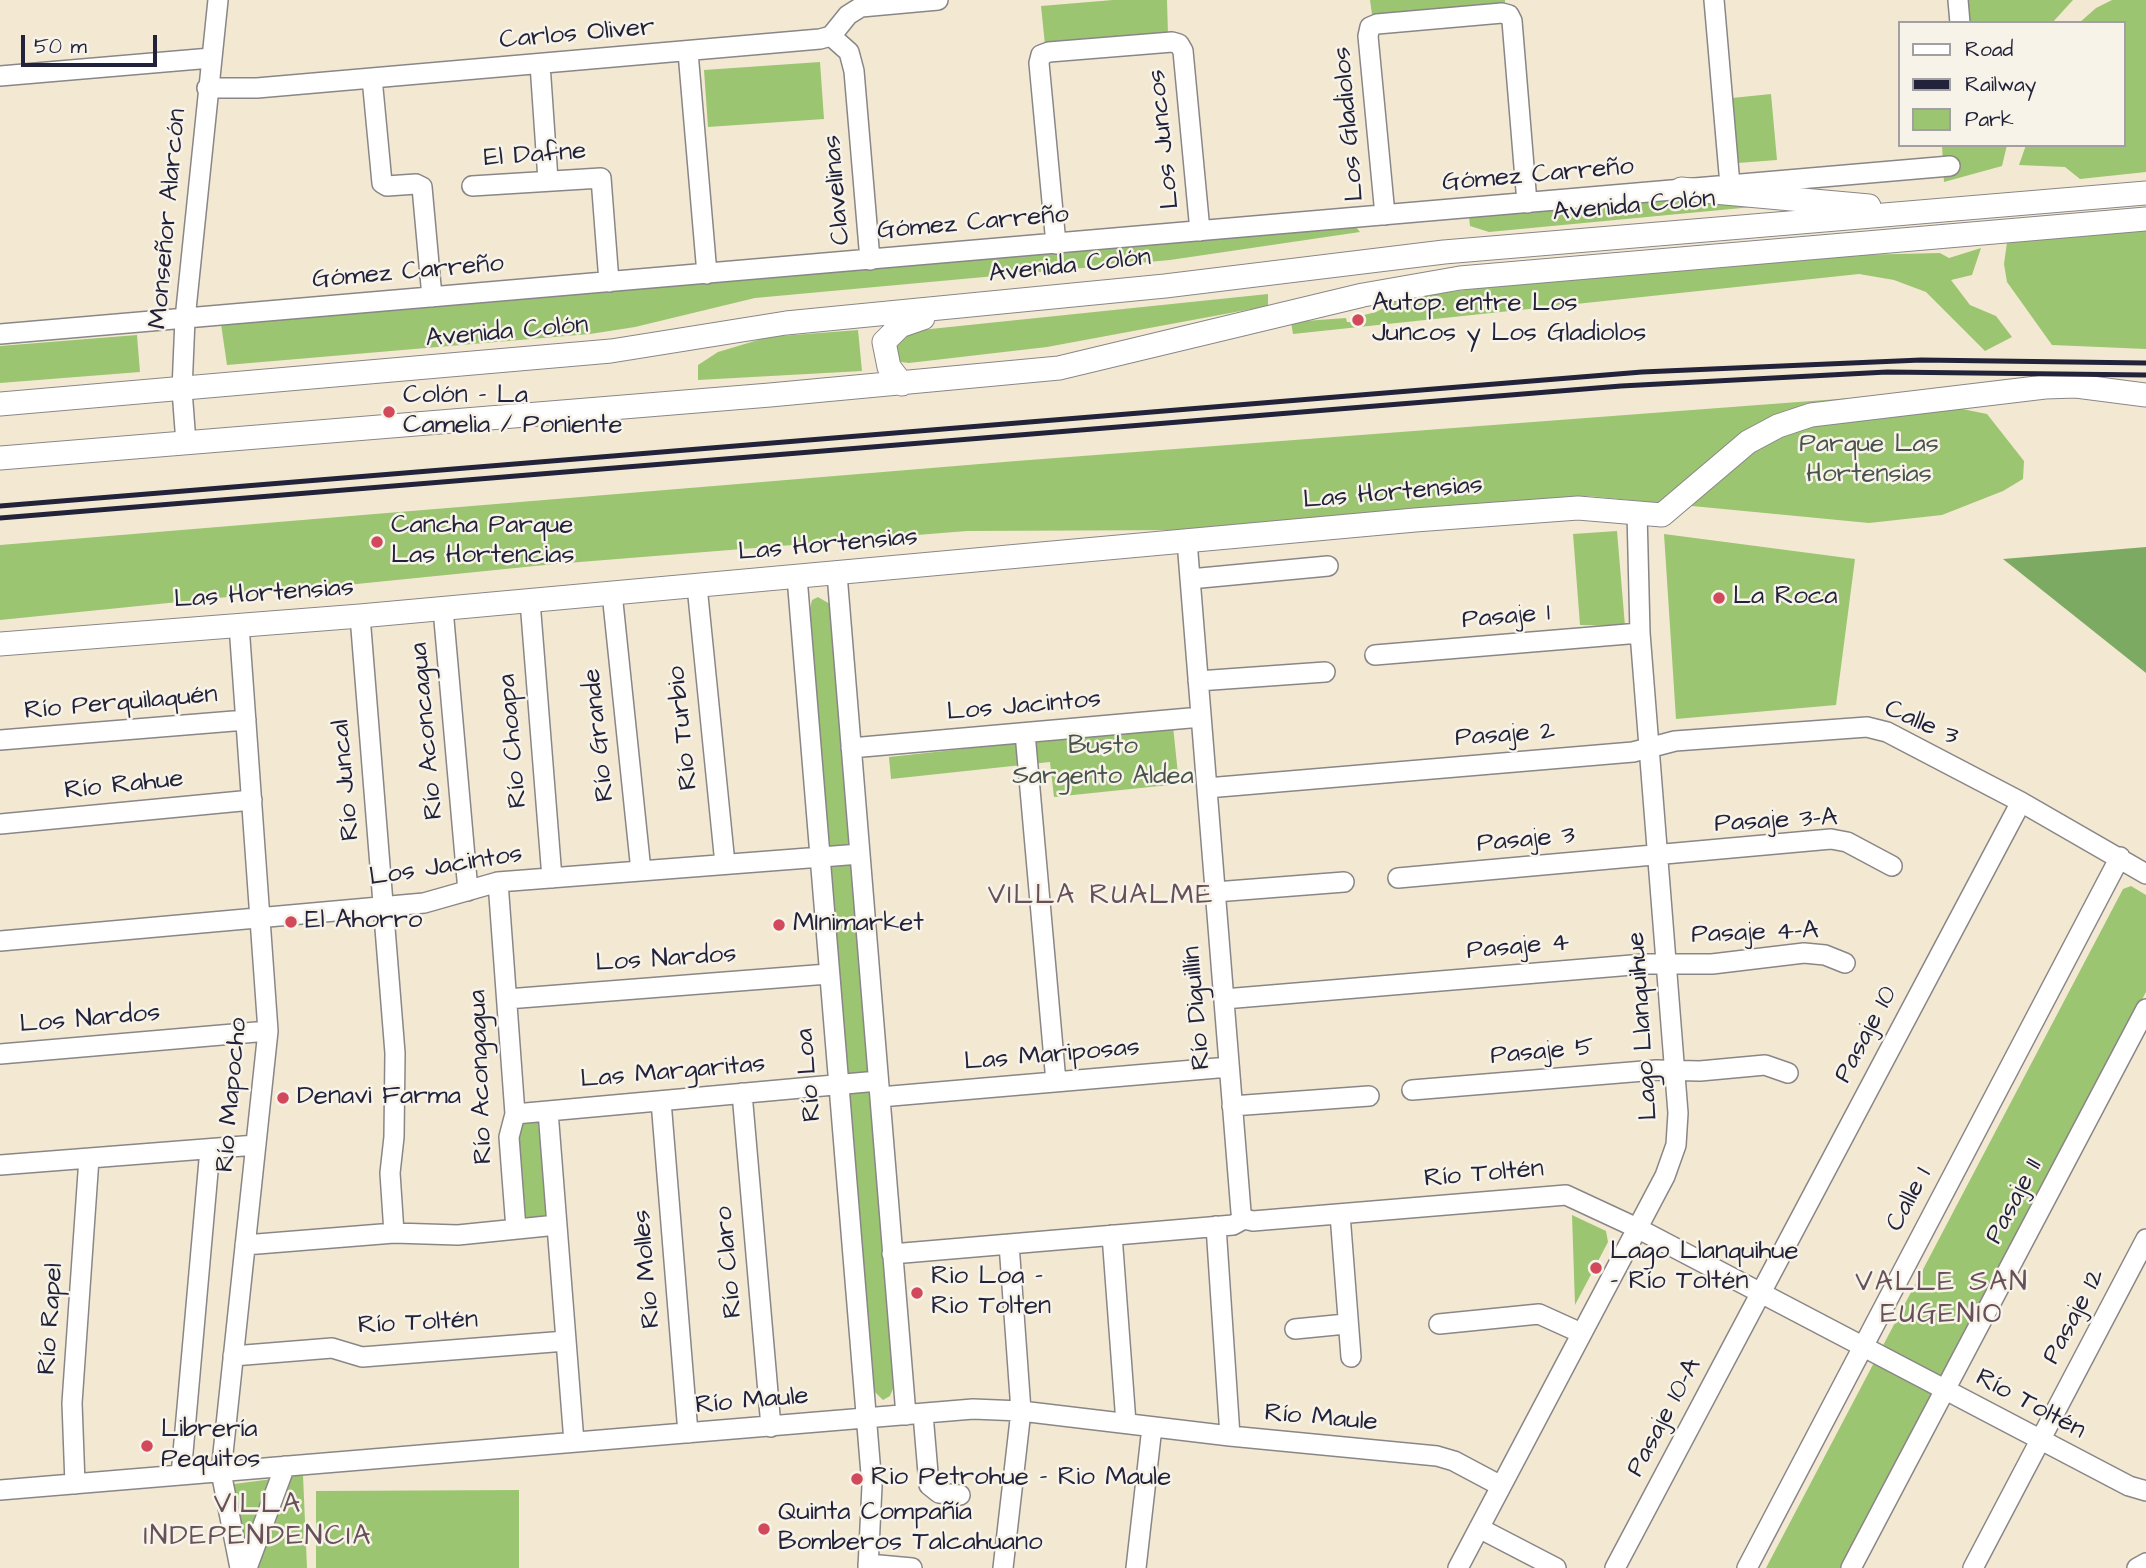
<!DOCTYPE html>
<meta charset="utf-8">
<style>
body{margin:0}
#map{position:relative;width:2146px;height:1568px;overflow:hidden;background:#f3e9d3;font-family:"Architects Daughter",sans-serif}
canvas{display:block}
.legend{position:absolute;left:1898px;top:21px;width:228px;height:126px;box-sizing:border-box;background:#f7f3e8;border:2px solid #a29fa3;margin:0;padding:9px 12px;list-style:none;font-size:21px;color:#22223b}
.legend li{display:flex;align-items:center;gap:14px;height:35px}
.legend b{width:35px;border:2px solid #a29fa3}
.scale{position:absolute;left:21px;top:35px;width:136px;height:32px;box-sizing:border-box;border:4px solid #22223b;border-top:0;padding-left:9px;font-size:21px;line-height:24px;white-space:nowrap;color:#22223b;-webkit-text-stroke:5px #f7f3e8;paint-order:stroke}
</style>
<div id="map">
<canvas width="2146" height="1568"></canvas>
<ul class="legend">
<li><b style="height:9px;background:#fff"></b>Road</li>
<li><b style="height:9px;background:#22223b"></b>Railway</li>
<li><b style="height:19px;background:#9cc571"></b>Park</li>
</ul>
<div class="scale">50 m</div>
</div>
<script>
const g = document.querySelector('canvas').getContext('2d');
g.lineJoin = 'round';
function paint(path, color) { g.fillStyle = color; g.fill(path, 'evenodd'); }
const shape = rows => new Path2D(rows.map(r => 'M' + r).join(''));
function stroke(path, color, width, dash) { g.strokeStyle = color; g.lineWidth = width; g.lineCap = dash ? 'butt' : 'round'; g.setLineDash(dash || []); g.stroke(path); }
function label(font, color, halo, rows, align = 'center') {
  g.font = font + ' "Architects Daughter",sans-serif'; g.lineWidth = 5; g.setLineDash([]); g.textBaseline = 'middle'; g.strokeStyle = halo; g.fillStyle = color; for (const [text, x, y, turn = 0] of rows) {
    g.save(); g.translate(x, y); g.rotate((+turn || 0) * Math.PI / 180); g.textAlign = isNaN(turn) ? turn : align; if (halo) g.strokeText(text, 0, 0); g.fillText(text, 0, 0); g.restore();
  }
}
paint(shape([
 [1113,0,1167,0,1168,35,1045,45,1041,6],
 [1370,0,1505,0,1505,8,1373,22],
 [1966,0,2073,0,2052,23,1949,23],
 [2112,0,2146,0,2146,172,2080,179,2065,167,2019,165,2026,145,2123,145,2123,23,2079,23,2096,8],
 [820,62,824,119,708,127,704,70],
 [1771,94,1777,160,1738,163,1732,98],
 [1942,145,2007,145,2002,166,1944,182],
 [1689,197,1784,204,1489,232,1470,226,1469,216],
 [1356,227,1360,232,1170,260,755,298,635,327,590,334,227,365,221,324],
 [2146,230,2146,349,2052,345,2007,282,2004,264,2007,242],
 [1981,248,1972,275,1951,280,1970,305,1996,316,2012,337,1985,351,1926,292,1894,280,1859,274,1293,334,1291,322,1346,318,1347,322,1360,322,1360,316,1376,312,1403,298,1543,280,1854,255,1940,253,1949,258],
 [1268,294,1268,306,1047,347,909,363,901,362,895,355,895,346,911,331],
 [858,330,862,371,698,380,698,365,718,352,768,337],
 [137,335,140,372,0,383,0,346],
 [1851,398,1923,401,1987,414,2024,461,2023,479,2003,491,1942,515,1869,523,1588,496,1186,530,967,531,555,564,0,620,0,545,1016,461],
 [1617,531,1625,626,1580,625,1573,534],
 [1664,534,1855,559,1836,705,1676,719],
 [818,597,830,604,895,1384,890,1396,883,1400,872,1389,810,609,812,600],
 [1173,726,1179,784,1054,797,1050,762,891,779,889,757],
 [2131,886,2146,895,2146,992,1843,1568,1766,1568,2123,889],
 [538,1121,549,1217,528,1219,523,1216,515,1134,523,1123],
 [1572,1215,1606,1231,1608,1242,1575,1305],
 [303,1475,307,1568,250,1568,234,1484],
 [519,1490,519,1568,316,1568,316,1491]
]), '#9cc571');
paint(shape([
 [2146,547,2146,673,2003,559]
]), '#7daa63');
const minor = shape([
 [1714,0,1730,185],
 [1958,0,1960,23],
 [831,36,849,52,854,71,870,260],
 [688,52,707,274],
 [540,64,548,180],
 [0,76,211,58],
 [372,78,382,183,387,186,416,184,422,187,432,297],
 [207,88,257,88,820,39,831,36,848,15,861,7,938,0],
 [472,186,601,178,609,282],
 [1385,215,1368,36,1370,27,1377,24,1502,13,1509,15,1512,21,1527,203],
 [1056,244,1039,63,1041,55,1049,52,1172,42,1179,44,1183,51,1200,231],
 [0,334,1950,166],
 [186,443,182,390,185,319,218,0],
 [1187,541,1241,1212,1244,1219],
 [837,574,906,1415],
 [797,577,872,1486,868,1568],
 [1190,579,1328,566],
 [697,586,725,864],
 [612,593,641,871],
 [530,601,552,878],
 [443,609,468,891],
 [360,616,395,1053,394,1137,390,1173,394,1233],
 [239,625,268,1031,221,1472,240,1568],
 [1375,655,1640,633],
 [1198,681,1325,672],
 [1025,733,1056,1082],
 [0,740,246,720],
 [851,748,1201,717],
 [1207,788,1633,752,1675,741,1867,727,1887,732,2021,802,2146,874],
 [0,824,252,800],
 [1398,878,1831,839,1847,842,1892,866],
 [498,882,515,1114,509,1137,516,1229],
 [1215,892,1344,882],
 [0,941,424,903,498,882,860,854],
 [507,999,828,974],
 [1224,999,1644,964,1712,964,1804,953,1825,955,1845,963],
 [0,1054,268,1031],
 [1412,1090,1656,1070,1700,1071,1765,1065,1788,1073],
 [742,1093,771,1427],
 [880,1097,1229,1067],
 [661,1101,688,1433],
 [1232,1106,1369,1096],
 [548,1111,574,1442],
 [515,1114,878,1081],
 [0,1165,256,1145],
 [1340,1214,1351,1357],
 [1216,1226,1230,1436],
 [1112,1235,1126,1423],
 [245,1245,394,1233,458,1235,557,1225],
 [892,1254,1233,1225,1244,1219,1253,1221,1566,1195,1637,1228,2129,1486,2146,1491],
 [1439,1324,1539,1314,1581,1333],
 [1295,1329,1346,1324],
 [233,1356,332,1348,362,1357,566,1341],
 [923,1414,929,1485,939,1493,960,1495],
 [181,1475,210,1149],
 [75,1484,72,1403,89,1158],
 [0,1490,973,1409,1021,1411,1230,1436,1437,1456,1454,1461,1501,1486],
 [1479,1528,1556,1568],
 [868,1564,912,1568],
 [247,1568,285,1466],
 [1003,1568,1021,1411,1009,1244],
 [1136,1568,1152,1427],
 [1458,1568,1665,1176,1676,1145,1678,1113,1640,633,1637,512],
 [1615,1568,2021,802],
 [1747,1568,2120,857],
 [1851,1568,2146,1009],
 [1973,1568,2146,1239],
 [2137,1568,2146,1563]
]);
const major = shape([
 [1681,189,1869,206],
 [902,384,889,367,884,342,900,326,923,318],
 [0,404,611,351,786,323,1165,286,1444,252,2146,193],
 [0,458,770,395,1059,368,1363,295,1460,278,2146,219],
 [0,644,360,616,1415,520,1578,508,1662,515,1748,442,1778,426,1811,415,2045,387,2076,386,2146,395]
]);
stroke(minor, '#8a8687', 22);
stroke(major, '#8a8687', 25);
stroke(minor, '#fff', 19);
stroke(major, '#fff', 23);
stroke(shape([
 [0,506,1642,372,1921,360,2146,363],
 [0,518,1621,386,1887,372,2146,375]
]), '#22223b', 5);
for (const [x, y, r, color] of [
 [1358,320,7,"#d1495b"],
 [389,412,7,"#d1495b"],
 [377,542,7,"#d1495b"],
 [1719,598,7,"#d1495b"],
 [291,922,7,"#d1495b"],
 [779,925,7,"#d1495b"],
 [283,1098,7,"#d1495b"],
 [1596,1268,7,"#d1495b"],
 [917,1293,7,"#d1495b"],
 [147,1446,7,"#d1495b"],
 [857,1479,7,"#d1495b"],
 [764,1529,7,"#d1495b"]
]) { const dot = new Path2D(); dot.arc(x, y, r, 0, 2 * Math.PI); g.fillStyle = color; g.fill(dot); stroke(dot, '#f7f3e8', 2.5); }
label('26px', '#22223b', '#f7f3e8', [
 ["Carlos Oliver",577,35,-5],
 ["Los Gladiolos",1350,124,-95],
 ["Los Juncos",1165,139,-96],
 ["El Dafne",535,156,-4],
 ["Gómez Carreño",1538,176,-5],
 ["Clavelinas",838,190,-95],
 ["Avenida Colón",1634,207,-5],
 ["Monseñor Alarcón",169,219,-85],
 ["Gómez Carreño",973,224,-5],
 ["Avenida Colón",1070,267,-6],
 ["Gómez Carreño",408,273,-5],
 ["Avenida Colón",507,333,-5],
 ["Las Hortensias",1393,494,-5],
 ["Las Hortensias",828,546,-5],
 ["Las Hortensias",264,595,-4],
 ["Pasaje 1",1506,618,-5],
 ["Río Perquilaquén",121,704,-5],
 ["Los Jacintos",1024,707,-5],
 ["Calle 3",1921,724,24],
 ["Río Turbio",684,728,-96],
 ["Río Aconcagua",428,731,-95],
 ["Río Grande",600,735,-96],
 ["Pasaje 2",1505,736,-4],
 ["Río Choapa",514,741,-95],
 ["Río Juncal",347,780,-95],
 ["Río Rahue",124,786,-6],
 ["Pasaje 3-A",1776,822,-3],
 ["Pasaje 3",1526,841,-5],
 ["Los Jacintos",446,867,-9],
 ["Pasaje 4-A",1755,934,-2],
 ["Pasaje 4",1518,948,-5],
 ["Los Nardos",666,960,-4],
 ["Río Diguillín",1198,1008,-95],
 ["Los Nardos",90,1020,-5],
 ["Lago Llanquihue",1644,1026,-94],
 ["Pasaje 10",1867,1035,-62],
 ["Pasaje 5",1542,1053,-5],
 ["Las Mariposas",1052,1056,-5],
 ["Las Margaritas",673,1073,-5],
 ["Río Loa",810,1075,-95],
 ["Río Acongagua",482,1077,-92],
 ["Río Mapocho",233,1095,-85],
 ["Río Toltén",1484,1175,-5],
 ["Calle 1",1910,1200,-62],
 ["Pasaje 11",2015,1202,-62],
 ["Río Claro",730,1262,-95],
 ["Río Molles",648,1269,-95],
 ["Pasaje 12",2075,1317,-62],
 ["Río Rapel",52,1319,-86],
 ["Río Toltén",418,1324,-3],
 ["Río Maule",752,1402,-5],
 ["Río Toltén",2030,1405,28],
 ["Pasaje 10-A",1665,1418,-62],
 ["Río Maule",1321,1419,5]
]);
label('26px', '#22223b', '#f7f3e8', [
 ["Autop. entre Los",1372,305],
 ["Juncos y Los Gladiolos",1372,335],
 ["Colón - La",403,397],
 ["Camelia / Poniente",403,427],
 ["Cancha Parque",391,527],
 ["Las Hortencias",391,557],
 ["La Roca",1733,598],
 ["El Ahorro",305,922],
 ["MInimarket",793,925],
 ["Denavi Farma",297,1098],
 ["Lago Llanquihue",1610,1253],
 ["- Río Toltén",1610,1283],
 ["Rio Loa -",931,1278],
 ["Rio Tolten",931,1308],
 ["Librería",161,1431],
 ["Pequitos",161,1461],
 ["Rio Petrohue - Rio Maule",871,1479],
 ["Quinta Compañía",778,1514],
 ["Bomberos Talcahuano",778,1544]
], 'left');
label('26px', '#47534b', '#f7f3e8', [
 ["Parque Las",1869,446],
 ["Hortensias",1869,476],
 ["Busto",1103,748],
 ["Sargento Aldea",1103,778]
]);
g.letterSpacing = '2px';
label('28px', '#675059', '#f7f3e8', [
 ["VILLA RUALME",1101,897],
 ["VALLE SAN",1942,1284],
 ["EUGENIO",1942,1316],
 ["VILLA",258,1506],
 ["INDEPENDENCIA",258,1538]
]);
g.letterSpacing = '0px';
</script>
